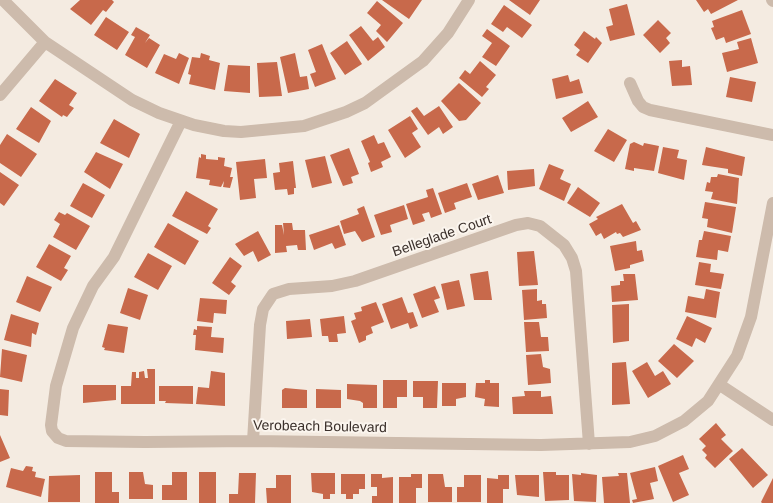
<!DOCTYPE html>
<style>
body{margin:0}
canvas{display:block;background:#f4ebe1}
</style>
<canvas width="773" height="503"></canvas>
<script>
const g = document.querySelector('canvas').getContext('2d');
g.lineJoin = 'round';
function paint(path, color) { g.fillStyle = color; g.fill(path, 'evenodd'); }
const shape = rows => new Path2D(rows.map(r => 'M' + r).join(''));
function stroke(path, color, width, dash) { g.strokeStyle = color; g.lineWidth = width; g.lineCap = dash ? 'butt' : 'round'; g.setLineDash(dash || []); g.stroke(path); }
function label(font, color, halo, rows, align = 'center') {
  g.font = font + ' Helvetica,sans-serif'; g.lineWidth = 4; g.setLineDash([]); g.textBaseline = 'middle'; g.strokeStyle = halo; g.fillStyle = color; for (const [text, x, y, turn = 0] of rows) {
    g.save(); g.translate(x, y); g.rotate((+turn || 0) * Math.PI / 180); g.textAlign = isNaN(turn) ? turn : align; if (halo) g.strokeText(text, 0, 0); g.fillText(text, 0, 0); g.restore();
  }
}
paint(shape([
 [80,0,112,0,114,2,106,12,103,10,91,25,70,9],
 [382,0,422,0,409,19],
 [509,0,540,0,530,15],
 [696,0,738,0,711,14,708,9,704,12],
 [377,1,403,23,387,42,376,31,381,25,367,13],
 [627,4,635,35,610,41,606,27,613,25,609,9],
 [504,5,532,25,522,38,507,27,503,32,491,24],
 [742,10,751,34,726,43,724,37,716,40,711,28,714,27,712,21],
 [106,17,129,32,117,50,94,35],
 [658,20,671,33,666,38,670,43,660,53,643,35],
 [361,26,373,41,378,37,385,47,368,61,349,35],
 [136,27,150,35,145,43,149,38,160,45,147,68,125,55,135,37,131,35],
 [487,29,510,46,496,66,482,57,492,43,482,36],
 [584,31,595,39,596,37,602,43,588,63,576,55,580,50,574,45],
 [751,38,758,63,727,72,722,53,739,49,737,42],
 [347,41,362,64,345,75,330,53],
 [322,44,336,79,315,87,310,74,316,72,308,50],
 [179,53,189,58,179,84,155,73,164,54,176,59],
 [201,53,210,56,209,60,220,63,215,90,189,84,191,75,188,74,192,57,200,58],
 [295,53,300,77,307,76,309,89,288,93,280,57],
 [682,60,682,67,690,66,692,85,672,86,669,61],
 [480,61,496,75,486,87,489,89,482,97,459,78,465,70,470,74],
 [277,62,282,96,259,97,257,63],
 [228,65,250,66,250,93,224,91],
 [568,75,570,82,579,79,583,93,556,99,552,79],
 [730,77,756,82,752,102,726,97],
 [55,79,77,93,69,105,74,108,67,117,63,115,62,117,39,101],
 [459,83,481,103,466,120,459,121,441,101],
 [588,101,598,117,571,132,562,118],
 [439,106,453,127,443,134,439,127,428,135,411,111,417,107,424,116],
 [31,107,51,121,39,143,16,129],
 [410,116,418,129,412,133,421,147,405,158,388,130],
 [114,119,140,134,129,158,100,143],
 [608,129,627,140,614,162,594,151],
 [7,134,37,154,21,177,0,163,0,145],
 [374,135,378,144,384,142,391,157,381,162,383,167,371,172,368,163,370,162,361,141],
 [634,142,643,146,644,143,659,146,654,171,634,168,634,171,625,169,630,144],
 [663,147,679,150,677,158,687,160,684,180,658,173],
 [706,147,745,157,742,176,728,173,728,169,702,165],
 [349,148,359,174,351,177,353,183,343,186,330,155],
 [96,152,123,164,110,189,84,172],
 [201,154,206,155,206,159,218,160,218,157,225,158,224,166,232,168,230,177,233,177,230,188,223,187,224,181,221,187,209,185,210,180,196,178,199,157,201,158],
 [325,156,332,183,312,188,305,160],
 [265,159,267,178,254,179,256,198,240,200,236,162],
 [293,161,296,188,294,188,294,194,288,195,287,189,275,190,273,173,280,172,279,163],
 [549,164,564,170,560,179,571,184,564,201,539,189],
 [534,169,535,186,508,190,507,171],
 [0,172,19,185,4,206,0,203],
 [718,174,739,178,737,204,711,199,713,192,705,191,707,182,710,183,711,177,717,177],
 [498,175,504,193,478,200,472,184],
 [83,183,105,195,92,218,70,206],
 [467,183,472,197,454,203,456,209,445,213,438,193],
 [578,187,600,203,590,217,567,203],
 [433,188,442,214,431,218,429,212,422,214,425,221,413,225,406,204,428,197,426,190],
 [186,191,218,209,208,226,211,228,207,234,172,216],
 [705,202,736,207,732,233,707,227,708,219,702,218],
 [622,204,633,223,636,221,641,230,623,237,620,233,617,234,616,232,604,239,601,233,596,236,589,224,598,219,596,217],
 [404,205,408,219,390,225,392,232,381,235,374,215],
 [364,206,375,237,362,242,355,231,344,234,340,221,359,214,357,209],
 [59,212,65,215,67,213,90,226,76,250,53,237,60,224,54,220],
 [168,223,199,241,185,265,154,247],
 [283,223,292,223,293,230,305,230,306,250,298,250,297,245,286,246,287,252,275,253,275,225,282,225,284,235],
 [339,225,346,245,335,249,332,243,314,250,309,235],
 [258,231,271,255,258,262,253,251,244,256,235,244],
 [704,231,731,236,728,252,718,250,717,260,696,257,699,240,702,240],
 [636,241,637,251,642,250,644,261,630,265,630,268,615,271,610,246],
 [49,244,71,256,64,268,68,270,61,281,36,267],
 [534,251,538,285,519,286,517,252],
 [148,253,172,266,158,290,134,277],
 [230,257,242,266,231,282,236,286,229,295,212,283],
 [699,262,711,264,710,272,724,274,721,289,695,285],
 [488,271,492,300,474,300,470,274],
 [623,274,635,274,638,300,612,302,611,286,620,285,620,281,624,281],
 [27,276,52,287,40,312,16,302],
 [459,280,465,306,447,310,441,284],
 [435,286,440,298,434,300,439,312,422,318,413,294],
 [128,288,148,295,140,320,120,313],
 [537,289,537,301,542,300,542,304,546,304,547,318,524,320,522,290],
 [706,289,720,292,716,318,685,312,688,296,704,299],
 [402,297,408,313,413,312,418,326,410,329,408,323,391,329,382,304],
 [200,298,227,300,226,314,214,313,213,323,197,321],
 [376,302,384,322,371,327,373,333,366,336,366,340,359,343,351,321,356,319,354,313,362,311,361,307],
 [629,304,629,341,613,343,612,305],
 [11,314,39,323,36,335,32,333,31,347,4,340],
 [344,316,346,333,337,334,338,342,329,342,328,336,322,336,320,319],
 [687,316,712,328,705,343,696,338,692,347,676,339],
 [310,319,312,337,287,339,286,321],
 [524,322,539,322,541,337,548,337,549,351,526,352],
 [108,324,128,327,124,353,104,350,105,348,102,347],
 [197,326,212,327,211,337,224,338,223,353,195,350,196,335,193,335,194,329,197,330],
 [674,344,694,361,677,378,658,361],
 [2,349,27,355,22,382,0,377],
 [541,354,543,367,550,369,551,383,528,385,526,355],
 [626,362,630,404,612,405,612,363],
 [647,362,655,376,663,371,671,384,648,398,632,371],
 [147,369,155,369,155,404,121,404,121,386,131,386,132,372,136,372,136,378,139,378,139,372,144,371,145,378,148,378],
 [211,371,225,373,225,406,196,404,198,387,209,388],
 [383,380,407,380,407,397,397,397,397,408,383,408],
 [485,380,490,380,490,383,499,383,499,407,484,406,485,399,475,397,476,383,485,383],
 [413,381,438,381,437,408,423,408,423,397,413,397],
 [442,383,466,383,466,397,456,399,456,406,442,406],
 [347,384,377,385,377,408,363,408,363,403,360,401,347,399],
 [83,385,116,385,116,400,83,403],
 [159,386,193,386,193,404,165,403,166,401,159,401],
 [285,388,307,390,307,408,282,408,282,390],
 [0,389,9,390,8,416,0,415],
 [316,389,341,390,341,408,316,408],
 [524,391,541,391,541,397,551,396,553,414,513,414,512,397,525,396],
 [716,423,726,435,721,439,733,451,715,468,705,458,707,455,702,450,706,446,699,439],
 [0,435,10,458,0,462],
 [742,448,768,475,753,488,729,459],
 [683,455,689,469,679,473,689,495,673,502,658,466],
 [26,466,33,467,32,471,36,472,35,477,45,479,41,497,6,487,11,468,23,471],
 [655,467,658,481,650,483,654,499,633,503,632,500,637,499,630,473],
 [95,472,112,472,112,492,119,492,119,503,95,503],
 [129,472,143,472,145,484,153,485,153,499,129,499],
 [172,472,187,472,187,500,162,500,162,485,172,485],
 [199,472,216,472,216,503,199,503],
 [543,472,556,472,556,475,569,475,569,500,545,501],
 [239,473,256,473,255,503,229,503,229,494,238,494],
 [311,473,335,473,335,494,330,494,330,499,323,499,323,494,312,492],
 [581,473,597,475,596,502,574,501,572,474,581,475],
 [618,473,627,473,630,503,604,503,602,477,619,476],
 [341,474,365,474,365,489,359,489,359,494,353,494,353,499,346,499,346,494,341,494],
 [371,474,382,474,382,478,393,477,393,503,372,503,372,496,377,496,377,487,371,487],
 [411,474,422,474,422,488,416,488,416,503,399,503,399,477,411,477],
 [428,474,443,474,445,487,452,487,452,502,428,502],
 [80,475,80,502,48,502,49,476],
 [276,475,291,475,291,503,267,503,266,488,276,488],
 [464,475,481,475,481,502,457,502,457,487,464,487],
 [498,475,509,475,509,489,503,489,503,503,487,503,487,478,498,479],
 [515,475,539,475,539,497,517,495],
 [773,478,773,503,762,503,761,502]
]), '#c8694b');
stroke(shape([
 [3,0,45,42,132,100,159,113,194,125,224,131,241,132,304,126,346,112,365,103,423,61,448,33,469,0],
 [772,0,773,1],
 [630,83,638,101,643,107,650,110,773,135],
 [0,95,45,42],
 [181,121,114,257,93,286,73,328,56,386,51,425,52,431,58,438,66,441,145,442,253,441,541,445,630,442,655,436,684,421,708,401,737,356,751,317,773,203],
 [720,385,773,420],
 [253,441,260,325,263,309,273,294,289,289,332,286,355,281,516,225,528,223,540,226,564,245,572,258,576,271,589,444]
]), '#cdbbac', 12);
label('14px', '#3b302b', '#fbf5ee', [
 ["Belleglade Court",442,236,-19],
 ["Verobeach Boulevard",320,427,1]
]);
</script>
